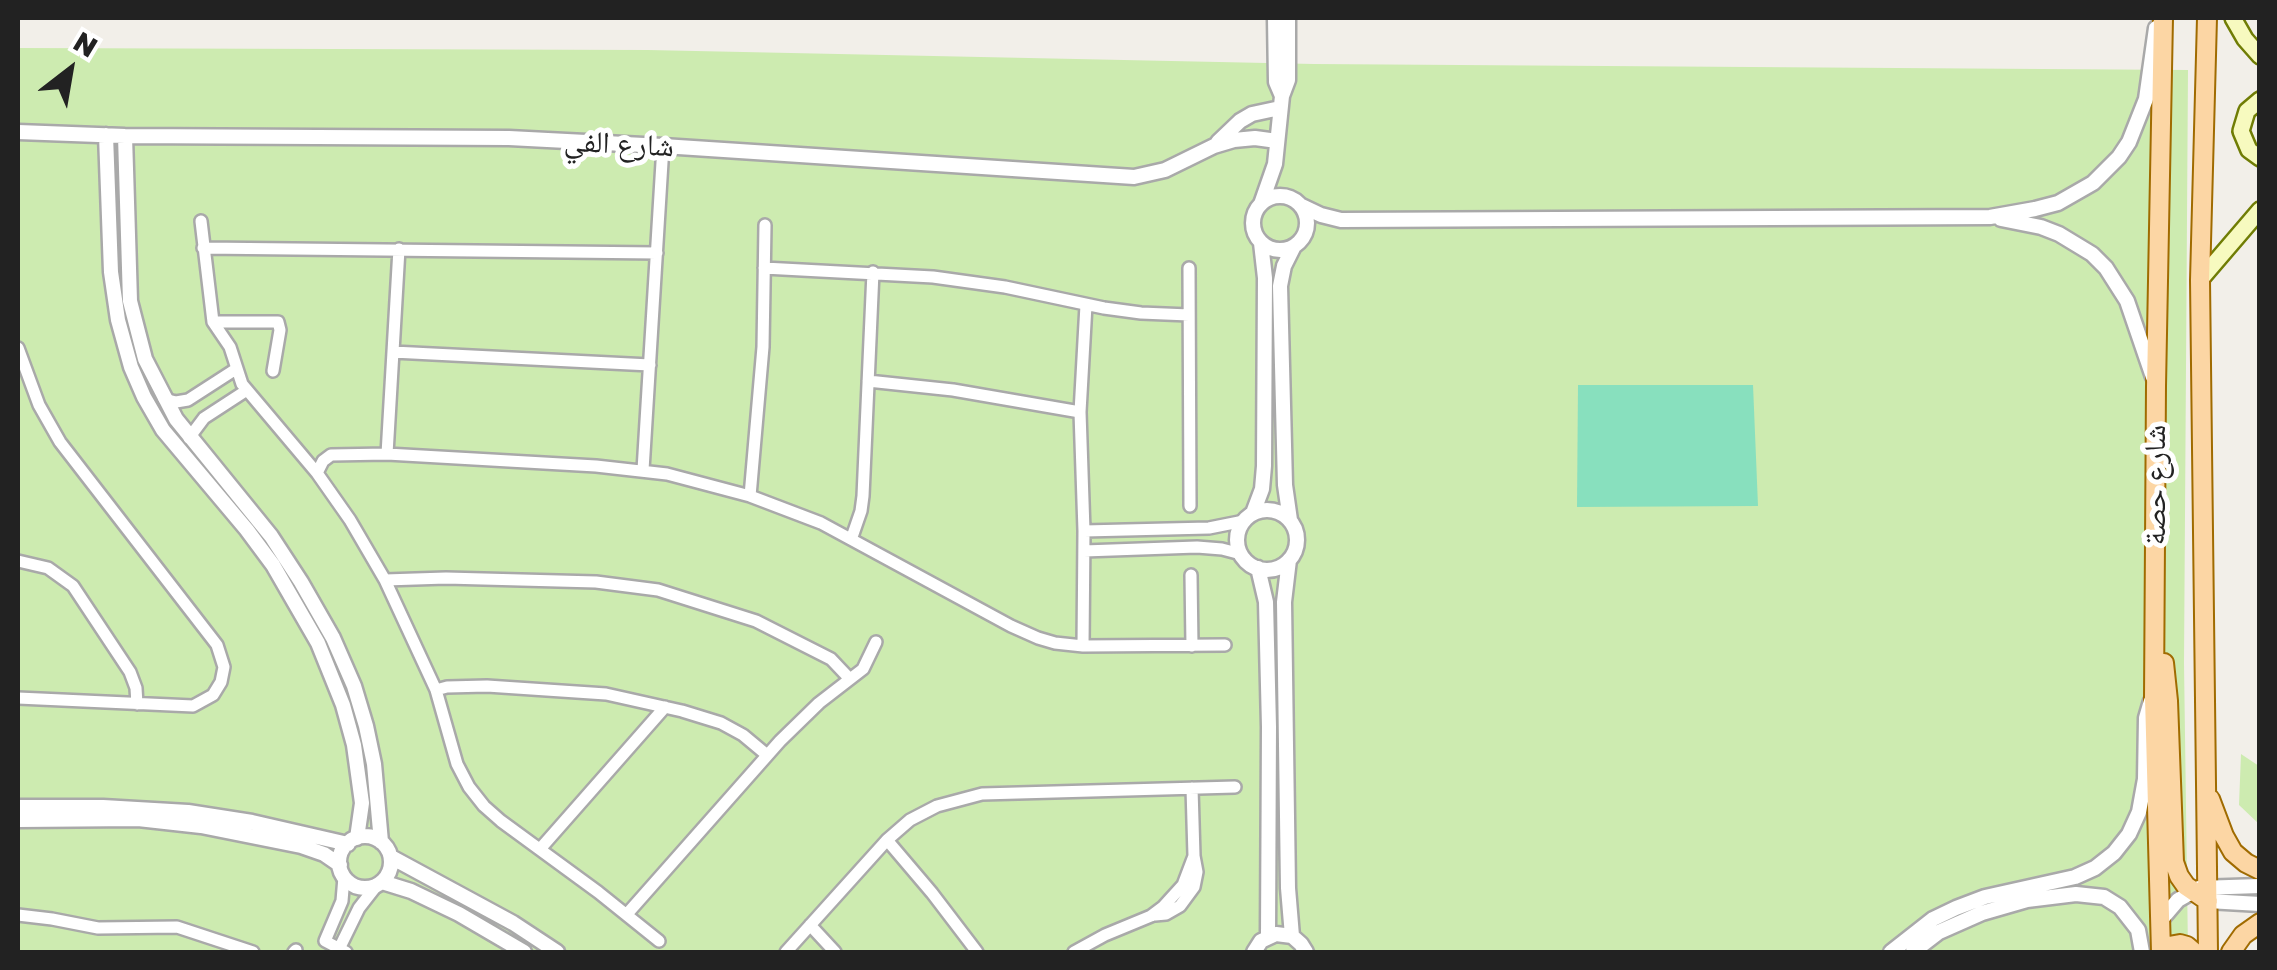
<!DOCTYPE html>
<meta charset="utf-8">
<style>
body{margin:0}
#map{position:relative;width:2277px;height:970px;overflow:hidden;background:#f2efe9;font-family:"Golos Text",sans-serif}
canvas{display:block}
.frame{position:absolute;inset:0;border:20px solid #222;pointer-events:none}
.north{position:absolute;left:20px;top:20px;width:100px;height:100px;-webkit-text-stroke:8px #fff;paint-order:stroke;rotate:31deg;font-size:28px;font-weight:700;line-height:40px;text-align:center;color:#222}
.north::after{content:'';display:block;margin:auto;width:35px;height:45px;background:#222;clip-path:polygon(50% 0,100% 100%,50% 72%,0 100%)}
</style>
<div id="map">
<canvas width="2277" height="970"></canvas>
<div class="frame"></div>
<div class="north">N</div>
</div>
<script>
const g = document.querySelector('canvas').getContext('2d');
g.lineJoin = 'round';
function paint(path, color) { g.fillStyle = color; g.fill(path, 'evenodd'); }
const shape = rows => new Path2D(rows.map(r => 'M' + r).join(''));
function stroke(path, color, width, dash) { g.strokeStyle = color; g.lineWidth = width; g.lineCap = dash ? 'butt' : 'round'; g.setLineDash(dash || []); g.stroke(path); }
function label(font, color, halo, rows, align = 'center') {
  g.font = font + ' "Golos Text","Noto Naskh Arabic",sans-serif'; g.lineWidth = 10; g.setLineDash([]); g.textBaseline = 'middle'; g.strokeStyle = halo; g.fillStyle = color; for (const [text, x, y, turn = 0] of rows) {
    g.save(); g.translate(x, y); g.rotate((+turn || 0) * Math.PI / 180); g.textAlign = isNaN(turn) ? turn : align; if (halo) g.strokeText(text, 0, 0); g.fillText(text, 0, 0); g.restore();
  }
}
paint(shape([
 [18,48,648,50,1314,64,2188,70,2184,663,2188,952,18,952],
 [2241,754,2259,766,2259,824,2239,805]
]), '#cdebb0');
paint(shape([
 [1578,385,1753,385,1758,506,1577,507]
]), '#88e0be');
const minor = shape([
 [201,221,213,322,230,347,242,384,317,473,350,520,385,580,446,578,596,582,658,590,756,621,831,659,849,678],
 [203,248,657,253],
 [764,268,933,277,1005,287,1104,308,1141,313,1189,315],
 [1189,268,1190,506],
 [213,322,278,322,280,330,273,371],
 [18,348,39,405,60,442,217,645,224,667,221,682,213,695,193,706,18,698],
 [393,352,650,365],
 [868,381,953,390,1080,412],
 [164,399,176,402,188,400,236,369],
 [189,438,204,418,247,390],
 [387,454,399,249],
 [643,470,663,146],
 [317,473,323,461,331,455,387,454,596,466,667,474,750,496,821,523,1011,626,1038,638,1055,643,1083,646,1225,645],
 [750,496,763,347,765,225],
 [1084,531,1209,528,1244,521],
 [852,537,861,511,863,496,873,272],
 [1084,551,1197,547,1222,549,1241,554],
 [18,561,48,568,73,586,130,672,136,688,137,704],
 [1191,575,1192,646],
 [385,580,436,690],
 [1083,646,1084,531,1080,412,1086,305],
 [887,840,932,893,977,952],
 [540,849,665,707],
 [344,877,342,901,325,941,346,952],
 [627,914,780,741,819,703,863,669,876,642],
 [18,915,52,919,98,928,177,927,253,952],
 [1155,915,1166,914,1180,906,1194,887,1197,872,1194,856,1192,788],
 [810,925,835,952],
 [659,941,598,892,501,821,484,806,469,787,457,764,436,690,447,687,487,686,606,694,682,711,721,723,743,735,767,755],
 [339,949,359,908,377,885],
 [294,952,296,950],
 [786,952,887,840,910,820,937,806,982,794,1235,787],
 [1074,952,1105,935,1151,916,1163,907,1183,885,1194,856]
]);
const tertiary = shape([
 [1275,18,1276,82,1282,96],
 [18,132,125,136,509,138,663,146,1134,177,1165,170,1214,146,1234,140,1255,138,1277,141],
 [106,135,111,272,118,320,131,367,144,397,163,430,247,530,273,565,318,643,343,705,354,745,362,803,357,838],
 [125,136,130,301,145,359,176,419,271,536,301,582,333,638,354,686,366,726,374,764,381,842],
 [1218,142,1240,121,1252,114,1280,108],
 '1253 223a27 27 0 1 1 54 0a27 27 0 1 1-54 0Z',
 [1261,204,1275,164,1282,96,1288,80,1288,18],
 [1302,206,1321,215,1341,220,1990,217,2035,209,2058,203,2093,183,2119,157,2129,142,2146,99,2156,28],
 [2001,219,2041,227,2059,234,2092,254,2106,268,2127,301,2153,377],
 '1237 540a30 30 0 1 1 60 0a30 30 0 1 1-60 0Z',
 [1253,513,1262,489,1264,466,1265,278,1261,243],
 [1290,520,1285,485,1280,286,1284,266,1293,248],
 [1289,560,1284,602,1288,888,1292,936],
 [1258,568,1266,602,1269,727,1268,936],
 [18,807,103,807,188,812,252,822,348,844],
 [18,820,138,819,201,826,301,846,324,854,340,865],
 '339 862a26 26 0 1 1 52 0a26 26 0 1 1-52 0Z',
 [391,857,513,923,557,952],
 [382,882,411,891,459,914,524,952],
 [2208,901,2260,904],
 [2160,921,2178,900,2199,888,2260,886],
 [1254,952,1261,941,1276,934,1292,936,1301,944,1306,952],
 [1891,952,1933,919,1956,908,1985,897,2075,877,2095,868,2114,853,2129,834,2139,812,2145,779,2146,718,2151,701],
 [1913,952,1939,932,1982,913,2027,900,2076,894,2104,897,2120,907,2138,930,2142,952]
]);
const secondary = shape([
 [2233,18,2245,39,2260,56],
 [2260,100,2247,111,2241,131,2249,150,2260,158],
 [2200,280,2260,210]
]);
const primary = shape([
 [2207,18,2200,280,2208,952],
 [2164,663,2168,701,2174,862,2179,876,2186,886,2208,901],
 [2210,799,2224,836,2233,852,2246,863,2260,870],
 [2161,952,2154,697,2156,386,2163,18],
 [2162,952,2169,946,2180,944,2187,946,2194,952],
 [2231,952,2243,935,2260,923]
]);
stroke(minor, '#a9a9a9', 16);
stroke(tertiary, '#a9a9a9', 19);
stroke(secondary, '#707d05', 20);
stroke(primary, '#a06b00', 22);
stroke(minor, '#fff', 11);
stroke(tertiary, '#fff', 14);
stroke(secondary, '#f7fabf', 15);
stroke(primary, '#fcd6a4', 18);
label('30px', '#222', '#fff', [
 ["شارع الفي",619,144,3],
 ["شارع حصة",2155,485,-90]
]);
</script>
